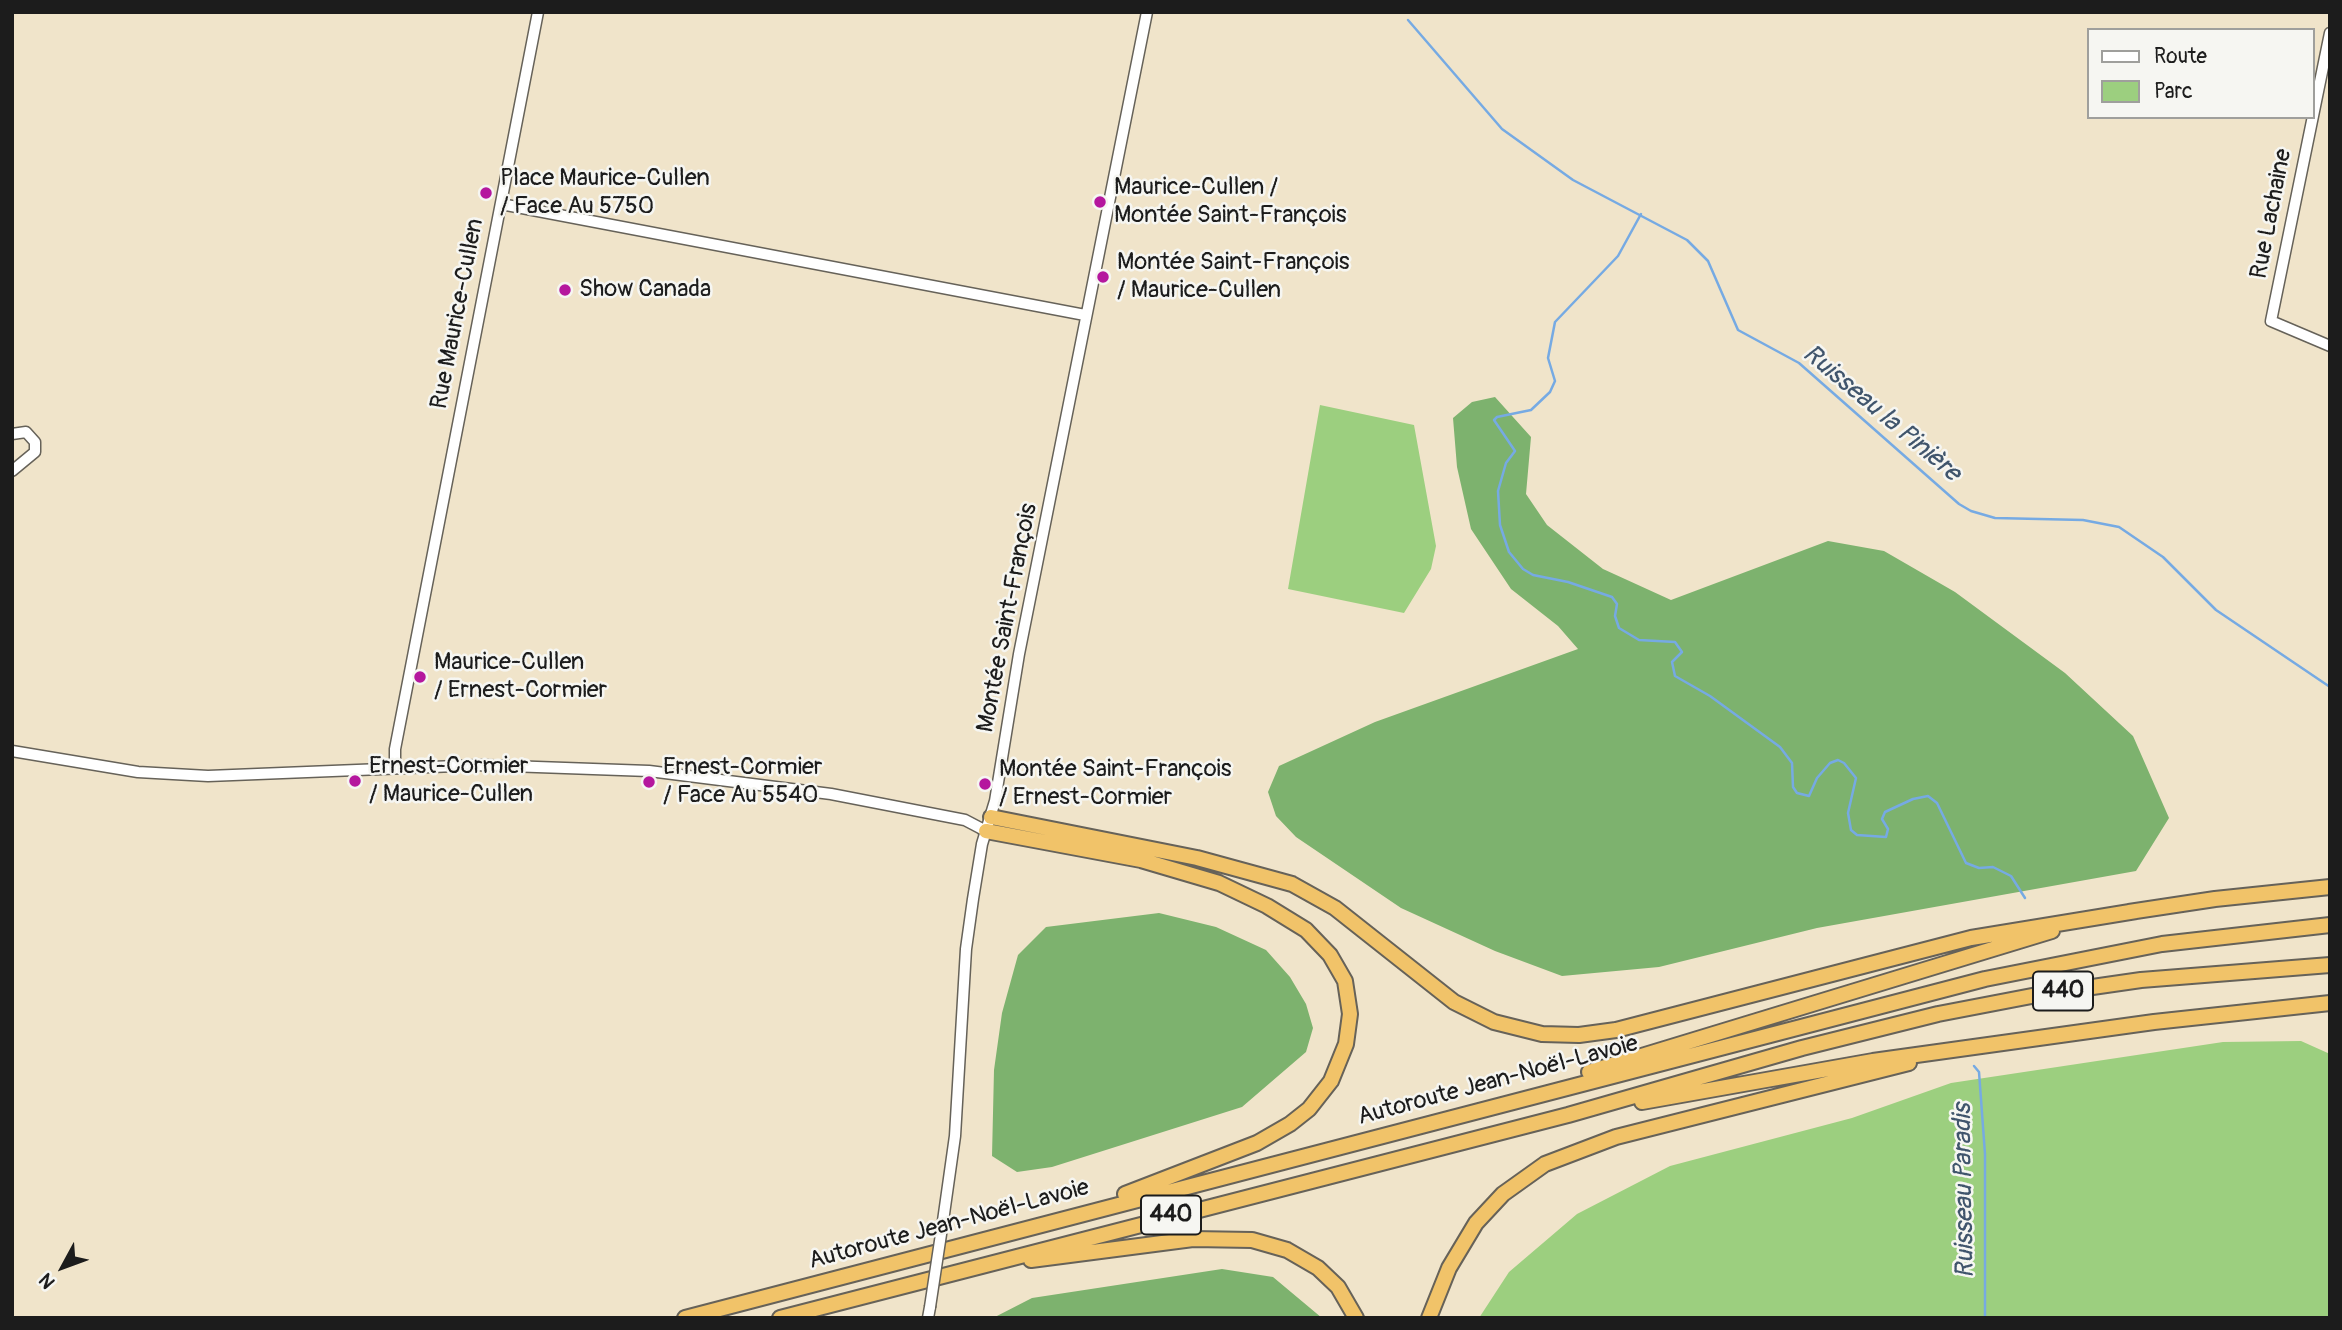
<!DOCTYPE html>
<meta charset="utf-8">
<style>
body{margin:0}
#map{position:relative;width:2342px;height:1330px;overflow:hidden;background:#f0e4ca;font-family:Pangolin,sans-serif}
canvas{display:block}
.frame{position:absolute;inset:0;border:14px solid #1c1c1c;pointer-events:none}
.legend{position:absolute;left:2087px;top:28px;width:228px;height:91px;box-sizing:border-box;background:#f6f6f2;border:2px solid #9f9f9c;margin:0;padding:9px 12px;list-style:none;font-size:21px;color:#1c1c1c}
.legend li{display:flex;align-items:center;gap:14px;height:35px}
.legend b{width:35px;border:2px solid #9f9f9c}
.north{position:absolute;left:28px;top:1232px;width:70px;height:70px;-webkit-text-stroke:5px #f6f6f2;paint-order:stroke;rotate:229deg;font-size:19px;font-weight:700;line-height:28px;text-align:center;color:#1c1c1c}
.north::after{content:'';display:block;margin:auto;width:24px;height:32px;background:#1c1c1c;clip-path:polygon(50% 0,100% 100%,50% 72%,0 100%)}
</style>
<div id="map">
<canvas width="2342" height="1330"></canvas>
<div class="frame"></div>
<ul class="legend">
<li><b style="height:9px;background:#fff"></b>Route</li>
<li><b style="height:19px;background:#9ccf7f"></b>Parc</li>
</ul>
<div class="north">N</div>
</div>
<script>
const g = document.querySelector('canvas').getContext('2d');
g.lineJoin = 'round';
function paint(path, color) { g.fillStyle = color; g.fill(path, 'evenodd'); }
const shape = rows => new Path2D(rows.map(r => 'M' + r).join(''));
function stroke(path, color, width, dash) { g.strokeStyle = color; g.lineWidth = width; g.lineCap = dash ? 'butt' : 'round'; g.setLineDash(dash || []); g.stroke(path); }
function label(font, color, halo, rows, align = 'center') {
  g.font = font + ' Pangolin,sans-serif'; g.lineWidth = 5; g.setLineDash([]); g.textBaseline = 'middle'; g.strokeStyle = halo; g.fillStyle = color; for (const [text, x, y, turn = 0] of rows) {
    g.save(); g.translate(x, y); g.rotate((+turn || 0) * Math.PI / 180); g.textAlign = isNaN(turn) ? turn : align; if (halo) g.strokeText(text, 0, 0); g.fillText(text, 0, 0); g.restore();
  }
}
paint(shape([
 [1320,405,1414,425,1436,546,1431,569,1404,613,1288,589],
 [2301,1041,2330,1054,2330,1318,1479,1318,1509,1272,1577,1214,1670,1166,1852,1118,1951,1083,2223,1042]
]), '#9ccf7f');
paint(shape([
 [1495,397,1531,437,1526,494,1547,525,1603,569,1671,600,1828,541,1884,551,1955,592,2065,673,2133,736,2169,818,2136,871,1817,928,1659,967,1562,976,1495,951,1401,908,1296,837,1276,816,1268,792,1279,766,1375,722,1578,649,1558,626,1511,589,1471,529,1457,467,1453,418,1472,402],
 [1159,913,1216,927,1266,950,1290,977,1306,1004,1313,1028,1306,1052,1242,1107,1052,1167,1017,1172,992,1156,994,1070,1002,1013,1018,955,1046,927],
 [1222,1269,1273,1277,1322,1318,993,1318,1032,1298]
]), '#7db26e');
stroke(shape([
 [1408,20,1502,129,1573,180,1687,240,1708,261,1738,330,1799,363,1959,504,1971,511,1995,518,2083,520,2119,527,2163,557,2216,610,2330,687],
 [1641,214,1618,256,1555,322,1548,358,1555,381,1550,392,1531,410,1497,417,1494,420,1515,451,1506,463,1498,491,1500,525,1509,552,1523,569,1533,575,1568,582,1612,597,1617,604,1615,616,1619,628,1639,640,1675,642,1682,652,1672,662,1675,676,1710,696,1780,747,1792,763,1793,787,1797,793,1809,796,1817,778,1830,763,1838,760,1844,763,1856,778,1848,813,1851,830,1857,835,1886,837,1888,829,1882,819,1885,812,1913,799,1928,796,1937,803,1966,863,1979,868,1993,867,2011,876,2025,898],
 [1974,1066,1979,1072,1985,1154,1985,1318]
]), '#76aae3', 2.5);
const minor = shape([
 [2330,33,2271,321,2330,346],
 [501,204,1085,315],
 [12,434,26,432,35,442,35,452,12,471],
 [12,751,138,772,208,776,481,765,649,771,831,794,965,820,986,831],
 [395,767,395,749,538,12],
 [943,1221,955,1136,966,949,973,899,982,844,995,801,1019,654,1147,12],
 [928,1318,930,1307]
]);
const highway = shape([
 [991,817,1197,858,1292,884,1335,908,1454,1002,1494,1022,1542,1034,1579,1035,1616,1030,1971,938,2136,911],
 [986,831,1141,860,1219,883,1267,906,1306,930,1330,955,1345,981,1350,1014,1346,1044,1331,1081,1309,1109,1290,1124,1257,1143,1125,1194],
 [2129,912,2215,899,2330,887],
 [1589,1072,2052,931],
 [1642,1102,1873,1061,2154,1022,2330,1003],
 [1031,1260,1193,1239,1252,1240,1287,1250,1318,1268,1338,1287,1356,1318],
 [685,1318,1985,979,2162,944,2330,925],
 [780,1318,1568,1115,1802,1048,1938,1014,2037,995,2141,980,2330,965],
 [1429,1318,1449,1268,1476,1223,1503,1194,1545,1164,1616,1137,1909,1063]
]);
stroke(minor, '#666259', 13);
stroke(highway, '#666259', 18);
stroke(minor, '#fff', 10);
stroke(highway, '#f1c369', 14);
const minorBridge = shape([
 [930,1307,943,1221]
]);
stroke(minorBridge, '#666259', 13, []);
stroke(minorBridge, '#fff', 10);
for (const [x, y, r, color] of [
 [486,193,7,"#b5179e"],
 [1100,202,7,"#b5179e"],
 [1103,277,7,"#b5179e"],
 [565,290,7,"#b5179e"],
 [420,677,7,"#b5179e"],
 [355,781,7,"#b5179e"],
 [649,782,7,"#b5179e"],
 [985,784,7,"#b5179e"]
]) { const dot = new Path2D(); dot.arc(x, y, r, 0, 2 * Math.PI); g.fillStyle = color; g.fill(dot); stroke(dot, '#f6f6f2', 2.5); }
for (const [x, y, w] of [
 [2063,991,60],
 [1171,1215,60]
]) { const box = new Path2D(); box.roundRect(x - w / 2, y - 19.5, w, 39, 5); g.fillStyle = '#f6f6f2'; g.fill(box); stroke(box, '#1c1c1c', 2); }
label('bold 23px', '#1c1c1c', null, [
 ["440",2063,991],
 ["440",1171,1215]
]);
label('24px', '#1c1c1c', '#f6f6f2', [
 ["Place Maurice-Cullen",500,179],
 ["/ Face Au 5750",500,207],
 ["Maurice-Cullen /",1114,188],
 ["Montée Saint-François",1114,216],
 ["Montée Saint-François",1117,263],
 ["/ Maurice-Cullen",1117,291],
 ["Show Canada",579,290],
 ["Maurice-Cullen",434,663],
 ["/ Ernest-Cormier",434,691],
 ["Ernest-Cormier",369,767],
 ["/ Maurice-Cullen",369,795],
 ["Ernest-Cormier",663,768],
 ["/ Face Au 5540",663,796],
 ["Montée Saint-François",999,770],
 ["/ Ernest-Cormier",999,798]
], 'left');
label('24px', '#1c1c1c', '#f6f6f2', [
 ["Rue Lachaine",2272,214,-79],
 ["Rue Maurice-Cullen",458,314,-79],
 ["Montée Saint-François",1008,618,-79],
 ["Autoroute Jean-Noël-Lavoie",1498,1081,-15],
 ["Autoroute Jean-Noël-Lavoie",949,1225,-15]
]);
label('italic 26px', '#40556c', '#f6f6f2', [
 ["Ruisseau la Pinière",1881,414,40],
 ["Ruisseau Paradis",1965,1191,-91]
]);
</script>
